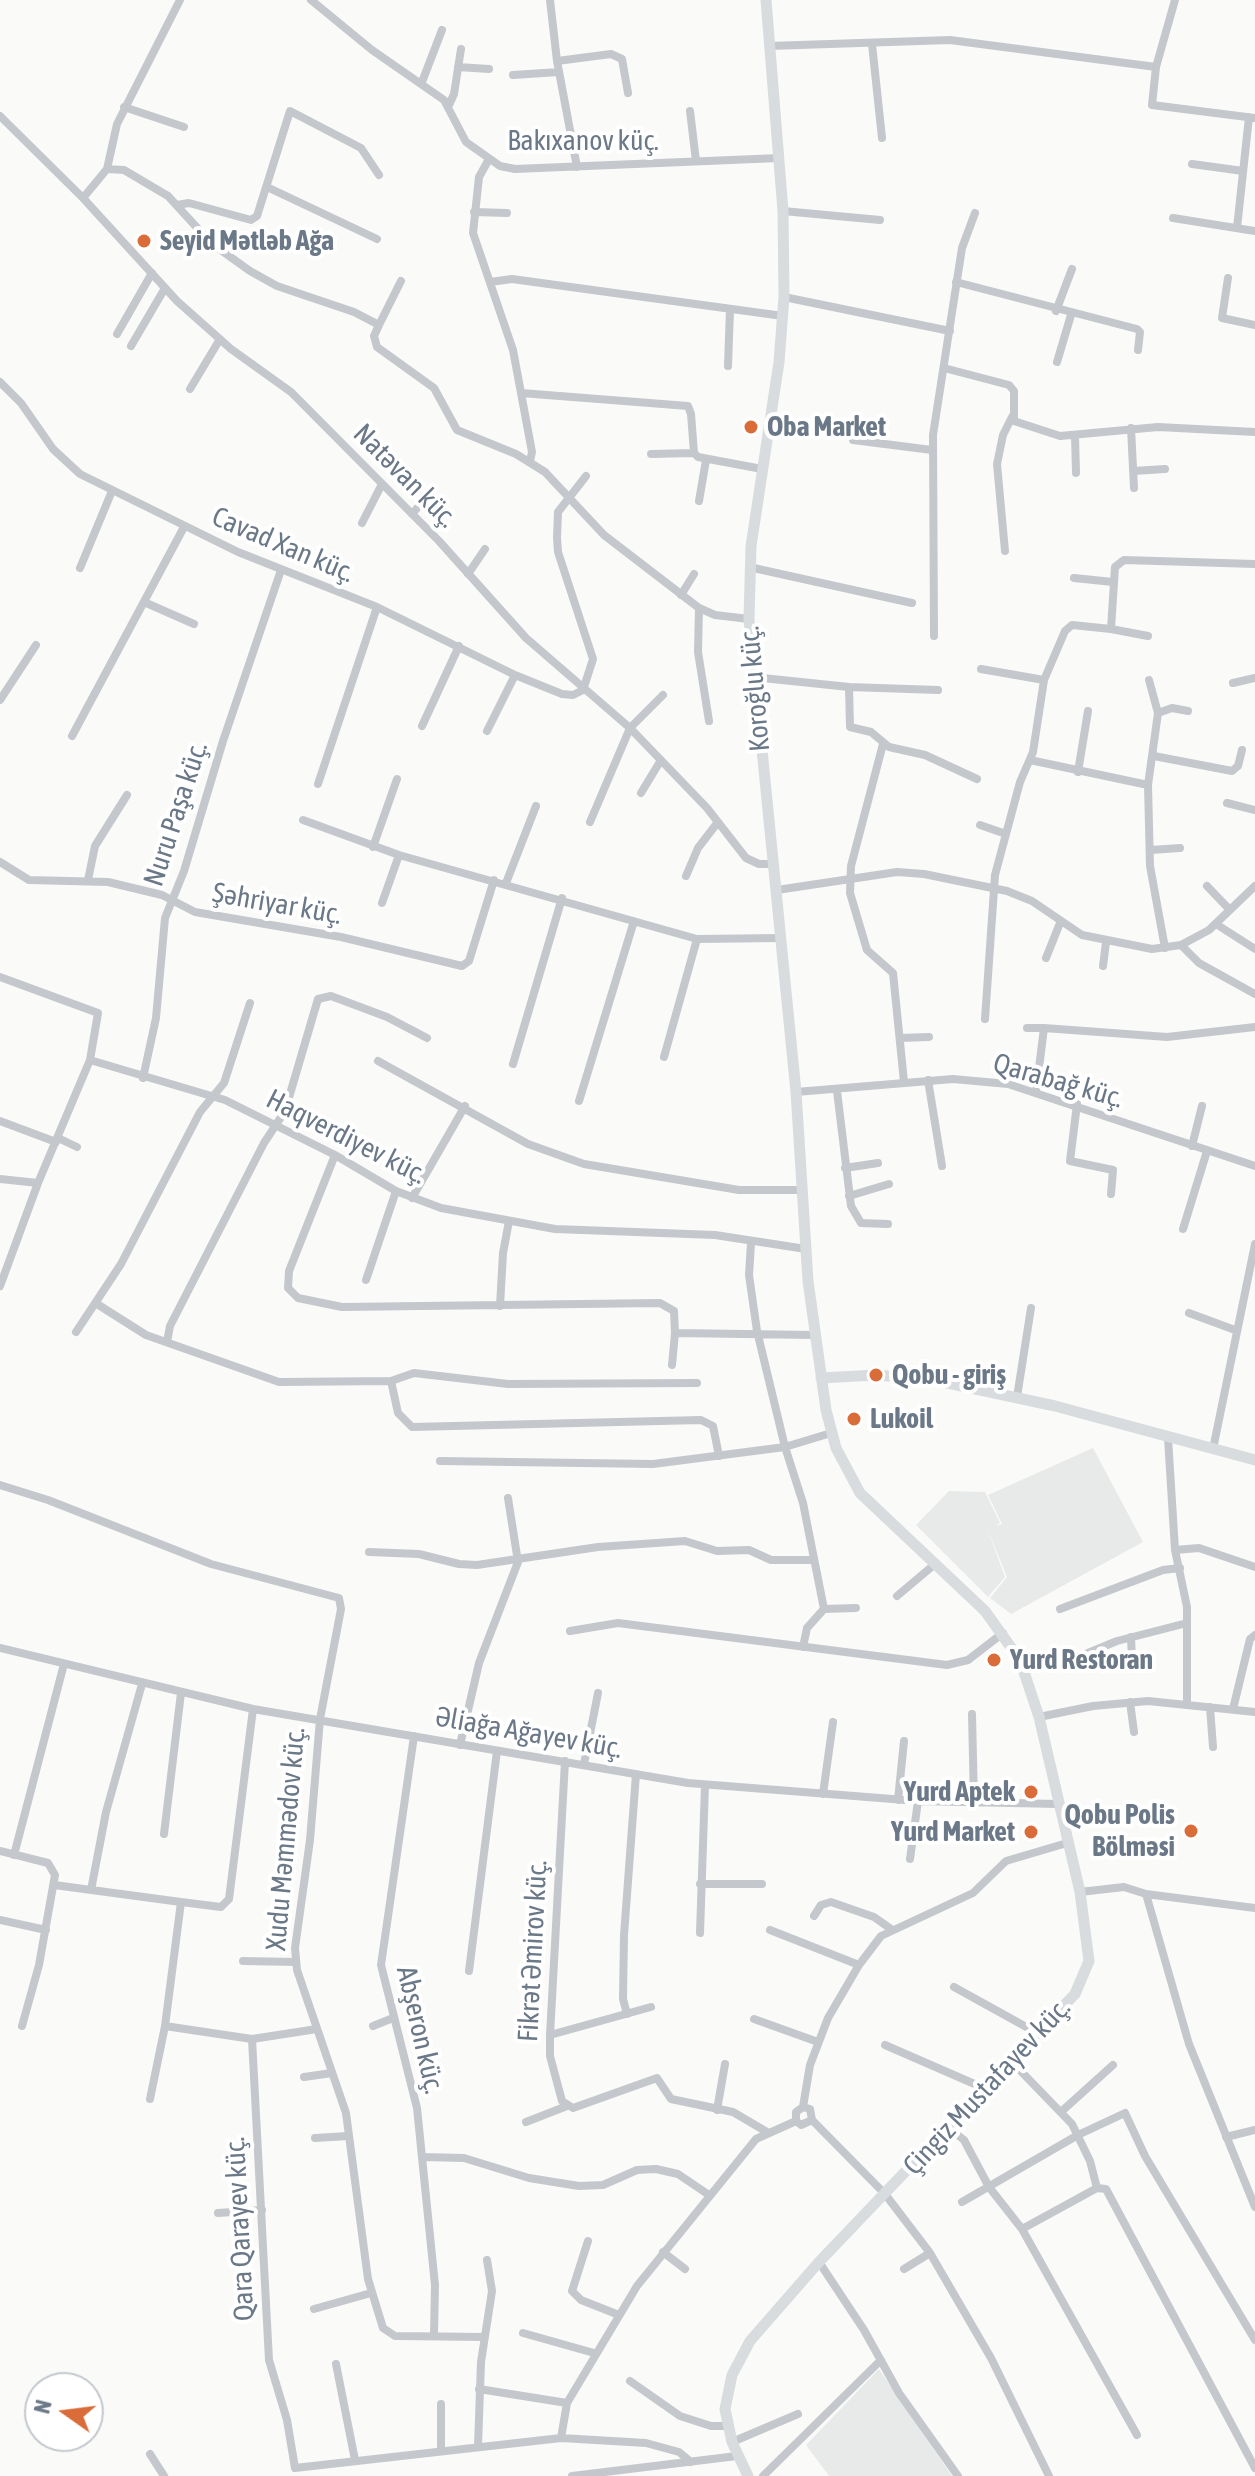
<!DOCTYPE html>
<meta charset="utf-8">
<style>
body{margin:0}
#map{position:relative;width:1255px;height:2476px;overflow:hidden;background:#fafaf8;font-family:"Asap Condensed",sans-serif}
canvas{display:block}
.north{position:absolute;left:24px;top:2372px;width:80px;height:80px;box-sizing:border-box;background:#fff;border:2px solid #c4c9cf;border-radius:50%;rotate:284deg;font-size:22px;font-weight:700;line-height:32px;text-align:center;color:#6b7887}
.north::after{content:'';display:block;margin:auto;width:28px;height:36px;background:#d96c39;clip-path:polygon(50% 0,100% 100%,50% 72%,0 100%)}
</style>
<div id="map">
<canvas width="1255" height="2476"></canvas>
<div class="north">N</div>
</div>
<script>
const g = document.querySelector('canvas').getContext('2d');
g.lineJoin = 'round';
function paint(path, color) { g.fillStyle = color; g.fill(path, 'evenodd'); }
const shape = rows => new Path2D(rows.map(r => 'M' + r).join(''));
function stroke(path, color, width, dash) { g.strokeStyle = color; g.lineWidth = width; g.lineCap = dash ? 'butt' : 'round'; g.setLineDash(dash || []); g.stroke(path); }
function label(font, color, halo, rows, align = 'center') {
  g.font = font + ' "Asap Condensed",sans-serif'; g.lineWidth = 8; g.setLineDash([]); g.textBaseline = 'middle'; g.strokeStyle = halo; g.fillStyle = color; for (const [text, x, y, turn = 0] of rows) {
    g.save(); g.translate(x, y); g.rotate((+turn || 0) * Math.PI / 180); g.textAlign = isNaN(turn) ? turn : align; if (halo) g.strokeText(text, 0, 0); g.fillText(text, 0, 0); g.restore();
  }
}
paint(shape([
 [1093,1448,1143,1542,1011,1614,990,1598,1007,1577,987,1528,1005,1577,988,1597,916,1525,949,1491,985,1492,1000,1523,996,1526,1002,1524,988,1495],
 [879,2369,952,2476,829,2476,806,2445]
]), '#e8e9e9');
stroke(shape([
 [311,0,372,50,444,100,466,142,500,166,515,169,779,158],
 [550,0,557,61,577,167],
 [1175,0,1156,67,1152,105,1255,118],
 [872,44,882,138],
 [769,46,950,40,1156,67],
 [557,61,611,54,622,59,628,93],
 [458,67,489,69],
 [513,75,559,72],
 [422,82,442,30],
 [449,105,454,94,461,49],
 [124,107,184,127],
 [690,111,696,161],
 [0,116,83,198,177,301,231,349,291,392,439,541,526,638,630,728,707,808,746,858,759,864,774,864],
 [489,159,479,177,473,233,513,350,532,452,530,461],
 [1192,164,1243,171],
 [107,169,117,124,180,0],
 [267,187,377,239],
 [83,198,107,169,124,170,168,196,211,243,250,271,277,286,354,312,379,325,374,336,377,347,434,388,457,430,516,454,545,472,604,535,699,608,715,615,749,619],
 [177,205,189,203,251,220,257,216,290,111,361,148,379,175],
 [783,211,880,220],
 [474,212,507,213],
 [1173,218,1255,231],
 [1237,228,1249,117],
 [1228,278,1222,318,1255,325],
 [490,282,512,279,783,316],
 [956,282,1137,329,1140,332,1138,350],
 [784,297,950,331],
 [1056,311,1072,269],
 [379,325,401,281],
 [117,334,152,273],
 [131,346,165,288],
 [1057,362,1071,315],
 [728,366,730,309],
 [944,368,1009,385,1014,391,1014,421,1060,436,1158,427,1255,432],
 [0,382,21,403,53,449,80,474,238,552,377,607,515,675,562,694,573,695,583,690,593,659,558,552,557,538,558,512,586,476],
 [190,389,220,339],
 [521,393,688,406,691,414,694,453,698,457,762,469],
 [1131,428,1134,488],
 [1075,436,1076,473],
 [853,440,932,450],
 [651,454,694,453],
 [1133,471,1165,469],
 [699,501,706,460],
 [412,514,425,499],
 [362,523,382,484],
 [1005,551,997,464,1003,435,1012,417],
 [749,567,912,603],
 [80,568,112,491],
 [468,574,485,549],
 [1074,578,1113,582],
 [681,595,694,574],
 [144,602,194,624],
 [699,608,698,652,709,721],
 [1111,629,1148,636],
 [934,636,933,435,962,248,975,213],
 [981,669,1044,680],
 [753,677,849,687,938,690],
 [1149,680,1158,713,1148,785,1150,866,1165,948],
 [1233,683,1255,678],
 [849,687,850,727,871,732,889,747,925,755,977,779],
 [0,700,36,645],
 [1158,713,1172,708,1188,711],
 [422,726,459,646],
 [487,731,515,675],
 [72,736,184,527],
 [883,744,851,866,850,893,867,950,893,973,904,1082],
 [1154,756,1232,771,1238,766,1242,750],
 [1030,760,1148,785],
 [1078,772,1088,711],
 [318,784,377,607],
 [641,793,661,760],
 [1227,803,1255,810],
 [303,820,399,855,697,939,781,938],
 [590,822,630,728,663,695],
 [980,825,1006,834],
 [373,847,397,779],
 [1151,850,1180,848],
 [0,862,29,880,108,882,162,895,195,912,341,937,462,966,469,961,494,880],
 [686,876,698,848,718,822],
 [88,880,95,846,127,795],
 [506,883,536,806],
 [1207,886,1230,910],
 [777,890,897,872,924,874,1007,891,1032,901,1082,935,1152,949,1181,945,1209,930,1255,886],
 [382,903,399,855],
 [1216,924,1255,949],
 [1181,945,1199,963,1255,994],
 [1046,958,1060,923],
 [1103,966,1106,942],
 [0,977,98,1013,90,1060],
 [985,1019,995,875,1020,782,1033,752,1044,680,1065,631,1072,625,1111,629,1115,567,1124,560,1255,564],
 [1027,1028,1044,1028],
 [900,1038,929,1037],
 [664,1057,697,939],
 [378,1061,528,1144,584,1164,739,1190,802,1190],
 [513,1064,562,898],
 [143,1078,156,1018,165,918,184,871,223,741,281,570],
 [928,1080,942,1166],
 [837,1091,851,1206,861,1223,888,1224],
 [796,1092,953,1079,1008,1084,1255,1166],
 [1036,1092,1044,1028,1167,1037,1255,1027],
 [579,1101,634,921],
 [1077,1104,1070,1161,1113,1170,1111,1194],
 [0,1121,56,1142],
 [58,1138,77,1147],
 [1192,1146,1202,1106],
 [335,1155,289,1271,288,1288,298,1298,342,1307,660,1303,674,1311,675,1333,814,1335],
 [845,1168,878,1163],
 [0,1179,38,1183,90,1060,225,1100,335,1155,396,1191,441,1208,555,1229,715,1235,806,1249],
 [849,1196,889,1184],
 [412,1198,465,1106],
 [1183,1229,1207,1151],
 [751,1243,749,1275,757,1331,785,1447,803,1503,824,1609,807,1628,803,1647],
 [366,1280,396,1191],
 [0,1286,38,1183],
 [97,1304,146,1335,279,1382,391,1381,398,1413,412,1427,701,1420,713,1426,719,1456],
 [500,1306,503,1253,509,1221],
 [1189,1313,1235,1330],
 [76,1332,121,1264,200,1112,224,1083,250,1003],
 [167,1342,170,1326,264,1143,285,1111,318,999,331,996,387,1017,427,1038],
 [672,1365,675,1333],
 [391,1381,414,1373,508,1384,697,1383],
 [1017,1397,1031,1308],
 [1168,1438,1175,1550,1187,1607,1187,1704],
 [1213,1449,1255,1244],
 [440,1461,653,1464,785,1447,831,1433],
 [0,1485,48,1500,211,1564,339,1598,341,1609,320,1719,310,1840,295,1948,297,1970,346,2113,368,2279,383,2328,395,2336,484,2337],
 [1175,1550,1199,1548,1255,1567],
 [369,1552,419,1554,459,1564,477,1565,598,1547,685,1541,717,1551,749,1550,771,1560,814,1560],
 [897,1596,935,1564],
 [824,1609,856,1608],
 [1060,1609,1163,1570,1180,1568],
 [570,1631,618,1623,947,1665,968,1660,1003,1633],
 [1131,1637,1132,1660],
 [0,1648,253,1709,688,1783,918,1801,1058,1804],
 [1071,1660,1117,1641,1187,1623],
 [1130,1702,1134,1732],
 [1210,1707,1213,1747],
 [253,1709,229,1899,221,1907,181,1902,165,2026,252,2039,269,2360,287,2420,295,2468,561,2438,646,2443,679,2452,691,2462],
 [1233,1709,1250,1639,1255,1635],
 [972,1714,974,1803],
 [1039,1717,1093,1706,1148,1701,1255,1712],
 [414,1736,381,1965,417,2108,435,2285,434,2335],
 [460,1745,479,1663,518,1562,508,1498],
 [565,1761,550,2035,550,2056,562,2101,573,2108,657,2078,671,2099,733,2112,767,2132],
 [584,1764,598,1693],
 [823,1794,833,1722],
 [898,1800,904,1741],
 [164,1834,181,1693],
 [0,1851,48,1863,55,1875,39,1965,22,2026],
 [14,1855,64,1664],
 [910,1859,918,1801],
 [700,1884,762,1884],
 [54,1885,181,1902],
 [91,1890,106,1812,142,1684],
 [1080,1892,1124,1887,1146,1894,1255,1908],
 [1146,1894,1189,2044,1255,2207],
 [814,1916,821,1905,831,1902,874,1917,891,1929],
 [0,1920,46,1930],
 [770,1930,859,1965],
 [700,1933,705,1785],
 [243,1961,296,1962],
 [469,1971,497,1751],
 [954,1987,1039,2034],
 [627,2014,623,1999,624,1935,636,1774],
 [754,2019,818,2042],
 [373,2026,393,2018],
 [550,2035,651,2007],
 [252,2039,317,2029],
 [885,2045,986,2089],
 [1012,2062,1072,2124,1090,2161,1097,2188,1106,2189,1255,2468],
 [304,2077,332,2073],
 [150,2099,165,2026],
 [803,2107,810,2065,828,2018,859,1965,881,1936,973,1893,1006,1861,1067,1843],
 [717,2110,725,2064],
 [1062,2111,1113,2065],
 [812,2120,801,2125,796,2121,796,2112,803,2107,810,2109,812,2120,885,2194,930,2253,991,2358,1049,2476],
 [526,2122,567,2106],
 [949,2128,964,2140,989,2187,1022,2229,1137,2435],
 [1226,2137,1255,2130],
 [315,2138,348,2136],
 [423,2157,464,2158,529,2178,579,2186,603,2185,637,2170,656,2169,678,2174,709,2195],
 [962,2202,1078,2135,1125,2113,1145,2156,1255,2340],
 [218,2213,262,2210],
 [1022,2229,1097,2188],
 [588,2241,572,2291,581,2300,619,2315],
 [663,2252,685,2269],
 [819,2262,864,2330,899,2393,958,2476],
 [904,2269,930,2253],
 [314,2309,371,2293],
 [523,2333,594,2353],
 [336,2364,355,2460],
 [630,2381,680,2416,711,2426,728,2426],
 [479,2389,567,2403],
 [561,2438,567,2403,637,2286,756,2139,796,2121],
 [732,2442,798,2414],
 [478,2446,481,2362,492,2291,487,2260],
 [441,2450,441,2404],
 [150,2454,164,2476],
 [572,2476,737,2456],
 [763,2476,881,2360]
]), '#c4c7cb', 8);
stroke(shape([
 [821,1378,876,1375,929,1379,1055,1406,1255,1460],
 [748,2476,732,2442,725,2409,732,2375,750,2341,819,2262,1075,1994,1089,1961,1080,1892,1039,1717,1020,1660,985,1611,860,1493,836,1448,826,1410,808,1281,796,1092,749,619,751,546,779,362,784,297,783,211,766,0]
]), '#d8dcdf', 11);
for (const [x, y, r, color] of [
 [144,241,8,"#d96c39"],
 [751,427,8,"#d96c39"],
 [876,1375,8,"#d96c39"],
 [854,1419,8,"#d96c39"],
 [994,1660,8,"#d96c39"],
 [1031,1792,8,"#d96c39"],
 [1191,1831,8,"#d96c39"],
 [1031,1832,8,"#d96c39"]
]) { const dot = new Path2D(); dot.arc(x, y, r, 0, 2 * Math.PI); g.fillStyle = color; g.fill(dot); stroke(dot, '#fff', 3); }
label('28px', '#6b7887', '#fff', [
 ["Bakıxanov küç.",583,141],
 ["Natəvan küç.",405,476,45],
 ["Cavad Xan küç.",283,545,23],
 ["Koroğlu küç.",755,689,-95],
 ["Nuru Paşa küç.",176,814,-72],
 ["Şəhriyar küç.",277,904,10],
 ["Qarabağ küç.",1058,1081,16],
 ["Haqverdiyev küç.",346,1137,27],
 ["Əliağa Ağayev küç.",529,1733,10],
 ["Xudu Məmmədov küç.",286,1839,-85],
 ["Fikrət Əmirov küç.",533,1951,-87],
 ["Abşeron küç.",420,2030,77],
 ["Çingiz Mustafayev küç.",987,2087,-47],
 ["Qara Qarayev küç.",240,2229,-93]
]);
label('bold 28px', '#6b7887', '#fff', [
 ["Seyid Mətləb Ağa",160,241],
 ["Oba Market",767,427],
 ["Qobu - giriş",892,1375],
 ["Lukoil",870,1419],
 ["Yurd Restoran",1010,1660],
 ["Yurd Aptek",1015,1792,"right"],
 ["Qobu Polis",1175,1815,"right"],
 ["Bölməsi",1175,1847,"right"],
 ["Yurd Market",1015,1832,"right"]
], 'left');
</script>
